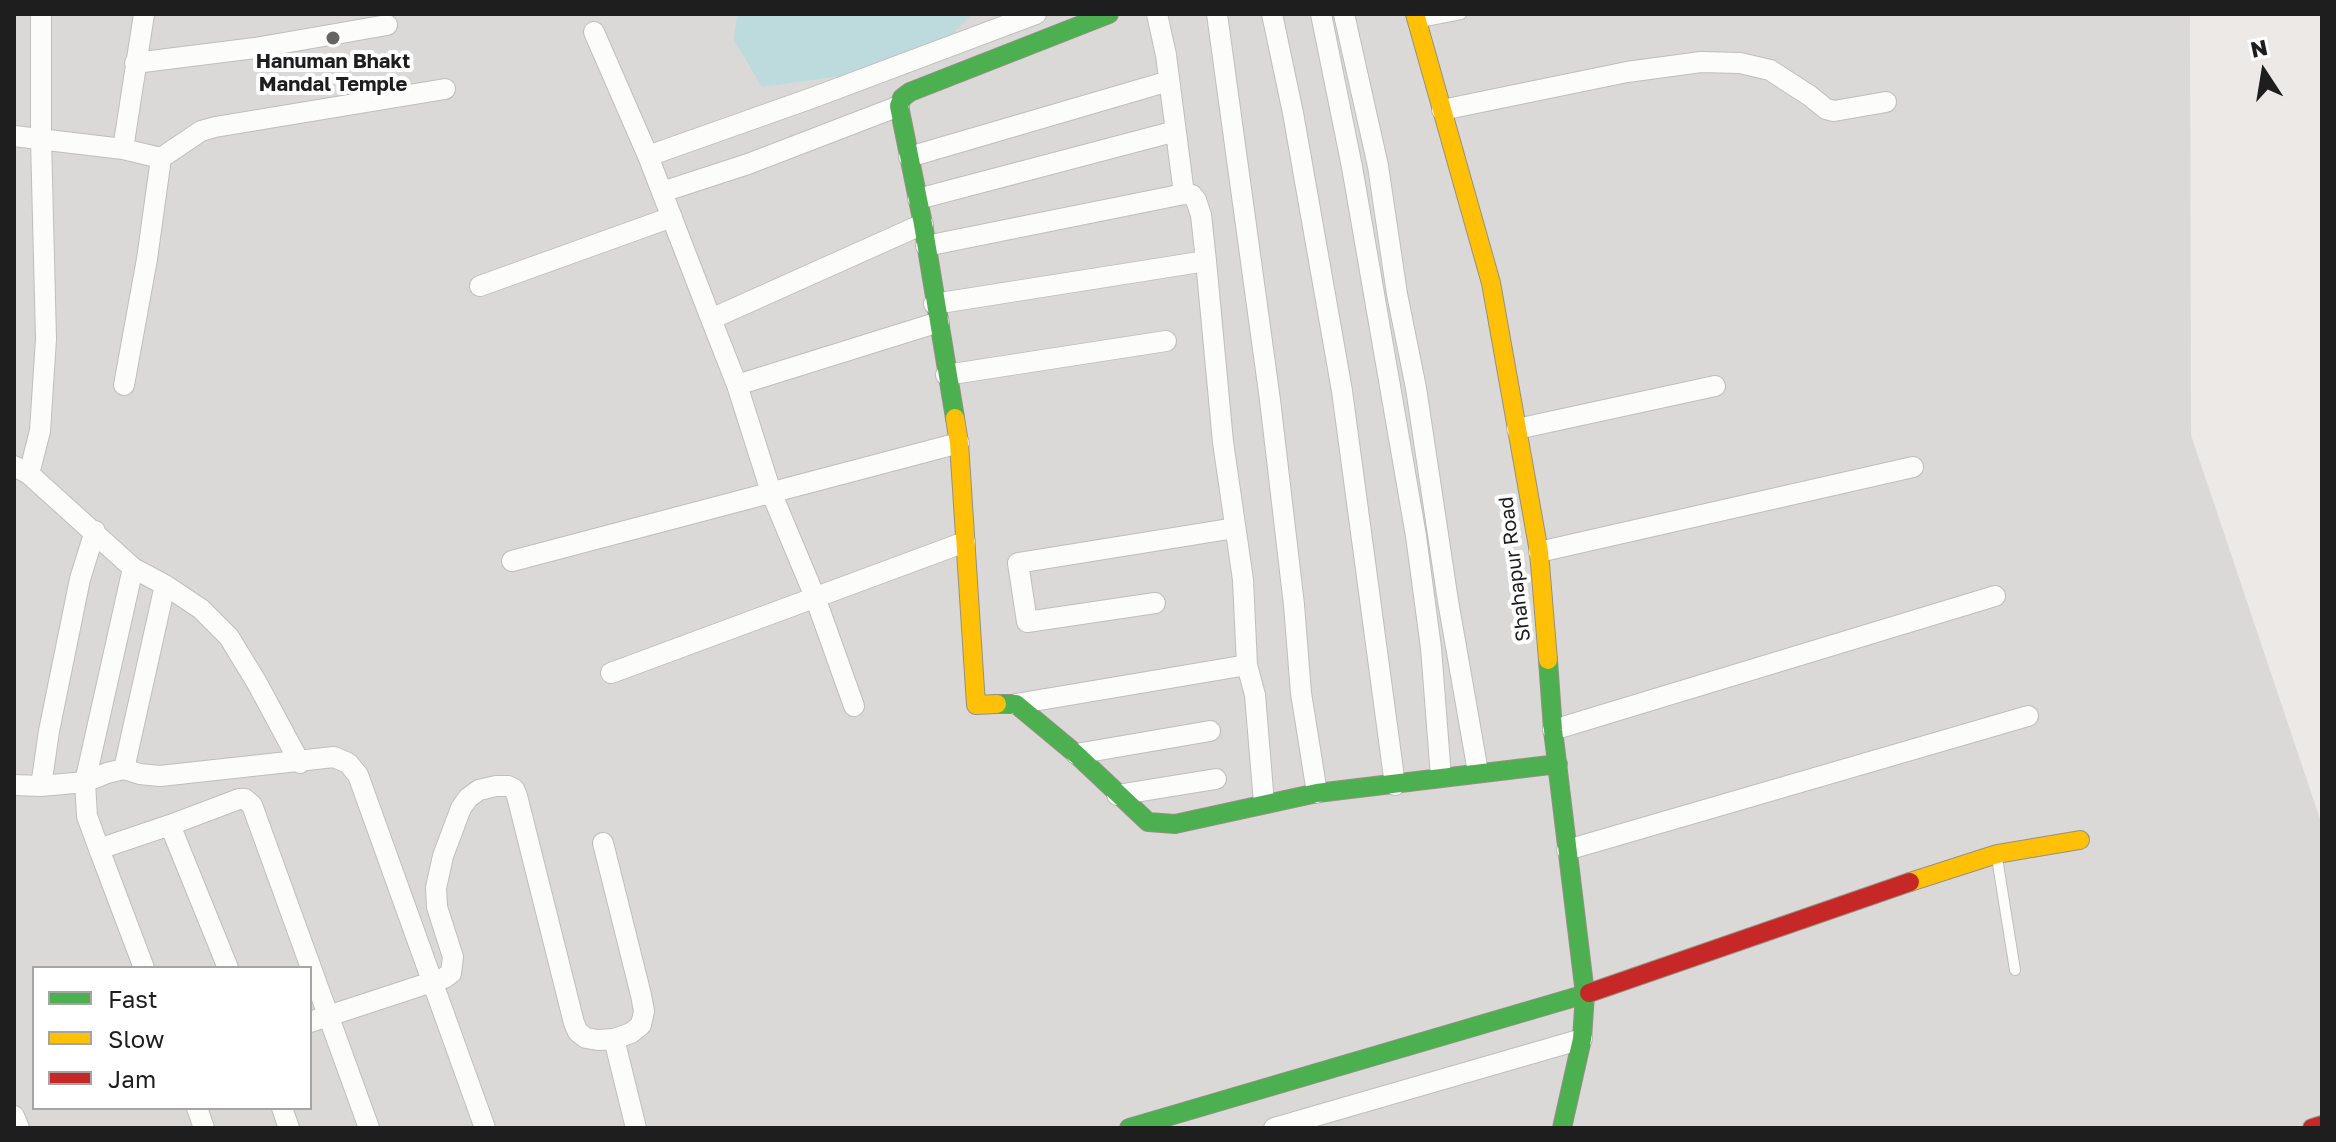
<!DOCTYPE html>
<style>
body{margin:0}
#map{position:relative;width:2336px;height:1142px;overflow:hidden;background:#ece9e7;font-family:"Golos Text",sans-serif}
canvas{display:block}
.frame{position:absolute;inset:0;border:16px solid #1e1e1e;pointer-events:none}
.legend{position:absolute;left:32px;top:966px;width:280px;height:144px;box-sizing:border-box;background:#fff;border:2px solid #a5a5a5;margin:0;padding:10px 14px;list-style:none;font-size:24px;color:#1e1e1e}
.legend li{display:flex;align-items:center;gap:16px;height:40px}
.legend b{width:40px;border:2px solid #a5a5a5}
.north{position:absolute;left:2224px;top:32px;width:80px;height:80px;-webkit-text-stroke:6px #fff;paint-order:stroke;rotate:348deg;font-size:22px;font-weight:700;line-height:32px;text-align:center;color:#1e1e1e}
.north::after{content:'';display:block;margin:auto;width:28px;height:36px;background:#1e1e1e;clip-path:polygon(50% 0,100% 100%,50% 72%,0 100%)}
</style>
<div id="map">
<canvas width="2336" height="1142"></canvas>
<div class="frame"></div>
<ul class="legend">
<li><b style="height:10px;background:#4caf50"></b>Fast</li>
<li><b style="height:10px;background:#ffc107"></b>Slow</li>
<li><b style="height:10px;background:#c62828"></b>Jam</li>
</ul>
<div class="north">N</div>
</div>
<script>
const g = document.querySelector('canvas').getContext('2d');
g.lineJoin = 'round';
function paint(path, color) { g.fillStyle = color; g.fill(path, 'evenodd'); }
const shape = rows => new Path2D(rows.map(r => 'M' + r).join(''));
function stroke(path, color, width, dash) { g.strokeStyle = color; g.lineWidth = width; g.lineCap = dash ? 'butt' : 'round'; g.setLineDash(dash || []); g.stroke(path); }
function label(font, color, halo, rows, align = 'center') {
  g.font = font + ' "Golos Text",sans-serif'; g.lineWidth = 8; g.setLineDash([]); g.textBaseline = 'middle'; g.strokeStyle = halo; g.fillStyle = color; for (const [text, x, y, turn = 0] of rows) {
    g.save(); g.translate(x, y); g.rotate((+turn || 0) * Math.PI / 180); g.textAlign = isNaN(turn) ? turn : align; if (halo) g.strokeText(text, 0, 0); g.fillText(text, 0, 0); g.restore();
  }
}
paint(shape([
 [14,14,2190,14,2191,435,2322,825,2322,1128,14,1128],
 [34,968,310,968,310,1108,34,1108]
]), '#dbd9d8');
paint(shape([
 [737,14,972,14,937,50,856,74,762,87,734,40]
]), '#bddbdc');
const lane = shape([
 [1420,22,1461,14],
 [1997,858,2015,970]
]);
const street = shape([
 [1157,14,1166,55,1184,194],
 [1217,14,1270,400,1294,605,1301,693,1317,793],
 [1272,14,1293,113,1342,391,1395,785],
 [1321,14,1352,167,1416,536,1431,648,1441,777],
 [1344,14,1378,166,1397,294,1416,388,1448,601,1478,772],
 [594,32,648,156,711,319,737,385,771,492,815,597,854,706],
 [135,63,255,48,387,25],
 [1442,110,1627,72,1701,62,1740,63,1770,70,1810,96,1826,109,1834,111,1886,102],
 [14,136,123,149,161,158,201,131,215,127,445,89],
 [123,149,144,14],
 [648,156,812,98,1036,14],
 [909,157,1169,81],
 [662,192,748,164,899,106],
 [918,199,1176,131],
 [926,246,1184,194,1192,195,1196,200,1201,215,1206,261,1223,442,1243,580,1247,665,1255,695,1264,803],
 [480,286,672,217],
 [934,304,1206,261],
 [711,319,923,224],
 [946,375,1166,341],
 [124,385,147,259,161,158],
 [737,385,939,322],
 [1517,429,1715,386],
 [14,466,29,474,133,568,165,585,201,609,229,637,257,683,300,763],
 [29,474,40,431,46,339,41,139,41,14],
 [1539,552,1913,467],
 [512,561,959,443],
 [1155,603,1027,622,1018,563,1235,528],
 [611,673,965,542],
 [1016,704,1247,665],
 [1553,730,1995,596],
 [1076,754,1210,731],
 [124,769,165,585],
 [14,785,41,786,85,782,107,773,124,769,140,774,160,776,334,757,348,763,358,775,485,1128],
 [41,786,49,731,80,579,95,531],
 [1117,795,1216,779],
 [170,825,228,968],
 [99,849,87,816,85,782,133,568],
 [1567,850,2028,716],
 [144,968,99,849,170,825,239,799,245,799,252,805,369,1128],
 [310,1022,444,978,451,973,453,957,437,907,436,888,443,856,461,808,468,798,479,790,496,786,508,786,514,789,517,796,574,1023,578,1032,586,1038,598,1040,614,1039,631,1033,641,1025,644,1011,641,995,603,843],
 [614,1039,636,1128],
 [197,1108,204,1128],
 [282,1108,289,1128],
 [14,1116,19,1128],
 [1274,1128,1582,1039]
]);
const fast = shape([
 [955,418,923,224,899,106,902,98,910,92,1109,14],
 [1548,660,1553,730,1585,994,1582,1039,1562,1128],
 [997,704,1016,704,1076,754,1148,822,1175,824,1317,793,1558,764],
 [1129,1128,1589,993]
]);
const slow = shape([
 [1415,14,1491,283,1539,552,1548,660],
 [955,418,959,443,976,705,997,704],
 [1910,882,1997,854,2080,840]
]);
const jam = shape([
 [1589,993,1910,882],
 [2312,1128,2322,1125]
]);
stroke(lane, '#bfbebd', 12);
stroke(street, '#bfbebd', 22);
stroke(fast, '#949181', 20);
stroke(slow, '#949181', 20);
stroke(jam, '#949181', 20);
stroke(lane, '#fcfcfb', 10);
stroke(street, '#fcfcfb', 20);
stroke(fast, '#4caf50', 18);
stroke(slow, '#ffc107', 18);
stroke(jam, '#c62828', 18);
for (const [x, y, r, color] of [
 [333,38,8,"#666564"]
]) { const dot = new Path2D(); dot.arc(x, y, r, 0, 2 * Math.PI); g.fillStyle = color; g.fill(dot); stroke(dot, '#fff', 3); }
label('bold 20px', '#1e1e1e', '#fff', [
 ["Hanuman Bhakt",333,62],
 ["Mandal Temple",333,85]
]);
label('20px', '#1e1e1e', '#fff', [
 ["Shahapur Road",1515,569,-97]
]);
</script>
